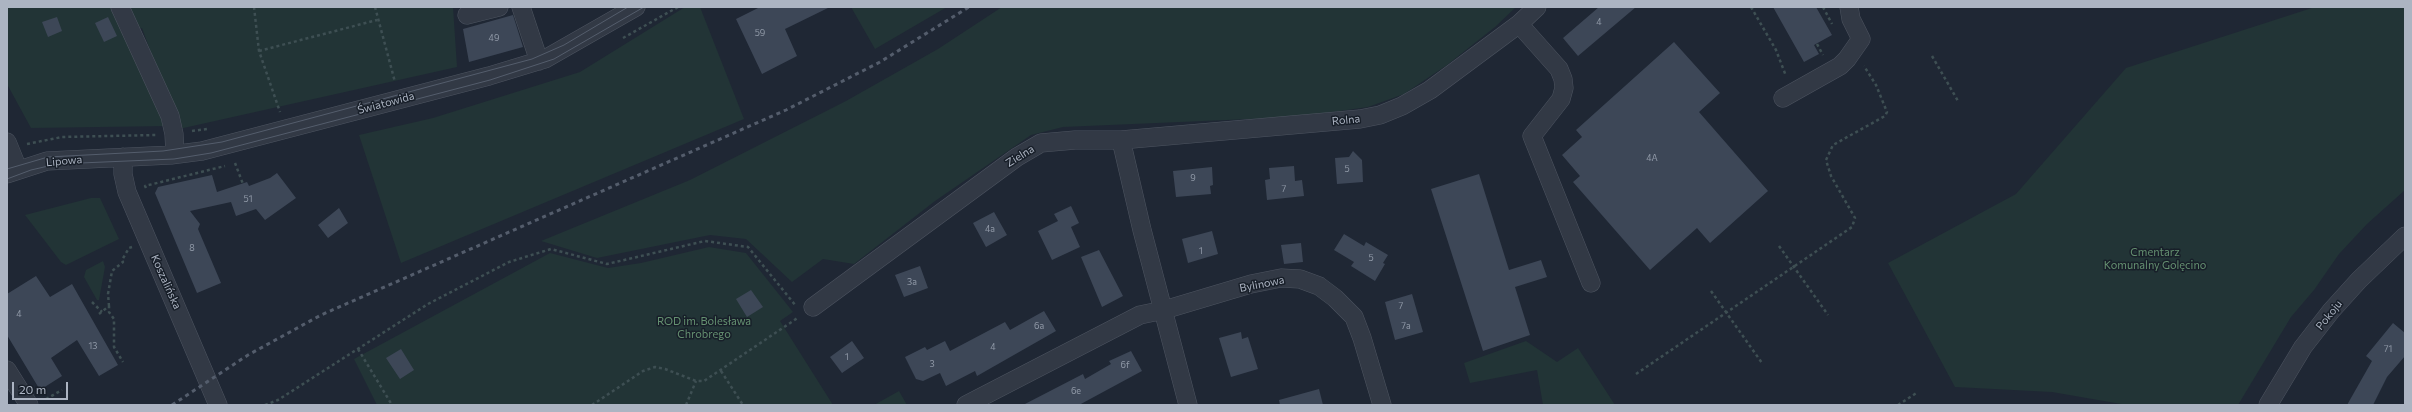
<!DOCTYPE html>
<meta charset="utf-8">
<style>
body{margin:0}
#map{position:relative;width:2412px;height:412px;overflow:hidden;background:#1f2734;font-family:Commissioner,sans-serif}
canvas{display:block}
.frame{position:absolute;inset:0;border:8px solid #acb4c2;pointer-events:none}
.scale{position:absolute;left:12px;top:382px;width:56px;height:18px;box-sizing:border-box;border:2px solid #acb4c2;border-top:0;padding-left:5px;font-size:12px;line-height:14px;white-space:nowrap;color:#acb4c2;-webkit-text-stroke:3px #181f29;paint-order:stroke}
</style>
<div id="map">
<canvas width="2412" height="412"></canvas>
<div class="frame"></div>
<div class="scale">20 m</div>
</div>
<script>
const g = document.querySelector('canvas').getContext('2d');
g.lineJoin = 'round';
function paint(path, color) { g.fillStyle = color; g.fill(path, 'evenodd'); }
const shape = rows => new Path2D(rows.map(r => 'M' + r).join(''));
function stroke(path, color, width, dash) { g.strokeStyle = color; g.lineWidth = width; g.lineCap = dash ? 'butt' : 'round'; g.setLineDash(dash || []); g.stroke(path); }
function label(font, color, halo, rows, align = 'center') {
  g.font = font + ' Commissioner,sans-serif'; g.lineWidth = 3; g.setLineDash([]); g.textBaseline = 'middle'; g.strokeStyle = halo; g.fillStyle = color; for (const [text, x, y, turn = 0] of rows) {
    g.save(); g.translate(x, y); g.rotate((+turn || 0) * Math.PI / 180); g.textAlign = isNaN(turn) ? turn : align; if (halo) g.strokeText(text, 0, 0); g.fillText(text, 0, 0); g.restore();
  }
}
paint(shape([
 [7,7,453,7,457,67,179,129,142,28,124,35,169,126,31,128,7,84],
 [685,7,700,7,744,119,401,263,359,135,433,118,580,72],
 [851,7,947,7,875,49],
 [1002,7,1516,7,1495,27,1447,65,1404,94,1368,107,1297,117,1063,127,1031,135,935,201,854,264,823,259,792,282,746,239,710,235,597,258,541,241,690,180,846,101,938,49],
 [2315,7,2405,7,2405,190,2367,224,2339,254,2314,290,2291,317,2238,405,2127,405,2052,392,1955,387,1888,263,2016,194,2126,68],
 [91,198,100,198,119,239,66,265,61,262,25,215],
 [709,247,746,253,793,312,780,321,833,405,377,405,354,359,550,253,608,268,641,263],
 [103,261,105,267,99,300,97,300,84,277,86,270],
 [1526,341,1557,362,1578,348,1615,405,1543,405,1537,370,1470,383,1464,363],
 [899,391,907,405,874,405]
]), '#223436');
paint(shape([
 [760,7,830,7,785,29,797,56,762,74,736,19],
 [1599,7,1636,7,1578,56,1563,38],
 [1773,7,1816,7,1832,35,1814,45,1819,54,1804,62],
 [513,15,523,47,469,62,463,29],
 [57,17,62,31,48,37,42,22],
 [108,17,117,36,104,42,95,23],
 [1674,42,1720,93,1699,112,1768,191,1710,243,1697,228,1650,270,1573,182,1580,176,1562,155,1582,137,1576,130],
 [1353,151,1362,160,1363,182,1337,184,1335,158,1349,157],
 [1294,166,1295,181,1302,180,1304,196,1267,200,1265,180,1270,179,1269,168],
 [1212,167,1213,185,1210,186,1211,194,1176,197,1173,171],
 [277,173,296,198,265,220,256,209,236,216,231,202,190,211,200,224,198,229,221,283,197,293,155,193,158,187,212,175,217,192,247,182,249,186,270,178],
 [1479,174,1509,270,1541,260,1547,277,1515,287,1530,335,1483,351,1431,189],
 [1071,206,1079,223,1071,227,1080,247,1052,260,1038,231,1058,221,1054,214],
 [339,208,348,223,328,238,318,225],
 [994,212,1007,235,986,247,973,223],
 [1212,231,1218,254,1188,263,1182,239],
 [1344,234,1364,246,1366,242,1388,255,1383,263,1385,264,1375,281,1351,266,1354,262,1334,250],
 [1301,243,1303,262,1284,264,1281,245],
 [1099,250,1123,296,1102,307,1081,257],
 [920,266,928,288,904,297,895,275],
 [36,276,50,297,72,284,118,365,99,376,77,340,51,358,62,376,40,390,7,335,7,294],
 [751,290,763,307,747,317,736,299],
 [1412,294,1423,332,1395,340,1385,302],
 [1044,311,1056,331,977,376,975,371,946,386,940,373,923,381,916,379,905,357,925,347,927,350,945,341,950,351,1005,322,1010,330],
 [2393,323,2405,333,2405,356,2387,377,2373,405,2347,405,2372,361,2366,356],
 [1241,332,1242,339,1248,337,1258,369,1231,377,1219,338],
 [852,341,864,358,842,373,830,357],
 [401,349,414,370,400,379,386,358],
 [1131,351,1142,371,1079,405,1023,405,1083,374,1085,379,1111,364,1109,361],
 [1319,389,1323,405,1280,405,1279,400]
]), '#3d4757');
const minor = shape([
 [120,7,170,116,174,134,175,154],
 [521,7,539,61],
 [467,15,499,7],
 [1519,24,1559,69,1563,79,1564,88,1561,99,1532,136,1591,283],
 [1783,98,1840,66,1847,59,1861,39,1851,19,1849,7],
 [1121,140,1360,119,1380,115,1402,106,1430,90,1519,24,1537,7],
 [7,142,18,169],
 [123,157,123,174,127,192,218,405],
 [7,174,47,161,171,155,202,151,489,76,545,59,636,7],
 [813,307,1017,157,1041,143,1075,140,1121,140,1142,230,1188,405],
 [7,370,29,405],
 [966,405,1140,315,1164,310,1251,284,1281,278,1300,279,1319,286,1335,298,1354,317,1362,338,1382,405],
 [2268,405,2303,347,2331,311,2359,280,2405,236]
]);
stroke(minor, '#4d5460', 19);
stroke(shape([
 [254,7,259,51,280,112],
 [375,7,395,82],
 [1751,7,1776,50,1786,76],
 [1823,7,1832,24],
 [623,38,678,7],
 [1817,44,1823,55],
 [259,51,377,20],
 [1932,56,1958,101],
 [192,131,207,129],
 [27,144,62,137,157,135],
 [235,163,243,184],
 [146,188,145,186,225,166],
 [1779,246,1828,315],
 [1711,291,1762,363],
 [92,302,102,312],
 [109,306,108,294,112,271,123,262,122,260,129,248,132,247],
 [99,314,109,306,109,312,114,319,114,347,123,362],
 [358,349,392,405],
 [721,371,743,405],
 [1636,374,1852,227,1855,218,1831,176,1826,160,1833,145,1885,116,1887,112,1876,85,1864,66],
 [46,399,62,390],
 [265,405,278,400,428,304,509,262,551,249,607,264,705,241,748,247,796,306],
 [592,405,643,371,655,367,665,369,696,381,704,381,799,317],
 [686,405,696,381],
 [1898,405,1918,392]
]), '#3e4f53', 2.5, [3, 3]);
stroke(minor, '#323945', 18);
stroke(shape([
 [7,169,48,157,163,151,222,142,532,59,564,45,628,7],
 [7,179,31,170,57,164,174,159,211,153,490,80,554,59,644,7]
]), '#545d6c', 1);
stroke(shape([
 [172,405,248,355,321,315,786,110,880,62,969,7]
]), '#545d6c', 3, [4, 4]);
label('9px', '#9099a7', null, [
 ["4",1599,22],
 ["59",760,33],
 ["49",494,38],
 ["4A",1652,158],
 ["5",1347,169],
 ["9",1193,178],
 ["7",1284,189],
 ["51",248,199],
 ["4a",990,229],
 ["8",192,248],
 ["1",1201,251],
 ["5",1371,258],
 ["3a",912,282],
 ["7",1401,306],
 ["4",19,314],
 ["6a",1039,326],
 ["7a",1406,326],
 ["13",93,346],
 ["4",993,347],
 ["71",2388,349],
 ["1",847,357],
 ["3",932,364],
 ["6f",1125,365],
 ["6e",1076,391]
]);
label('11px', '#acb4c2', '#181f29', [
 ["Światowida",386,103,-15],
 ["Rolna",1346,120,-6],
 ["Zielna",1020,156,-32],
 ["Lipowa",64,161,-5],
 ["Koszalińska",166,282,66],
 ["Bylinowa",1262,284,-11],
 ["Pokoju",2329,315,-51]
]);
label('11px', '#659171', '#181f29', [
 ["Cmentarz",2155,252],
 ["Komunalny Golęcino",2155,265],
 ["ROD im. Bolesława",704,321],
 ["Chrobrego",704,334]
]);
</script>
